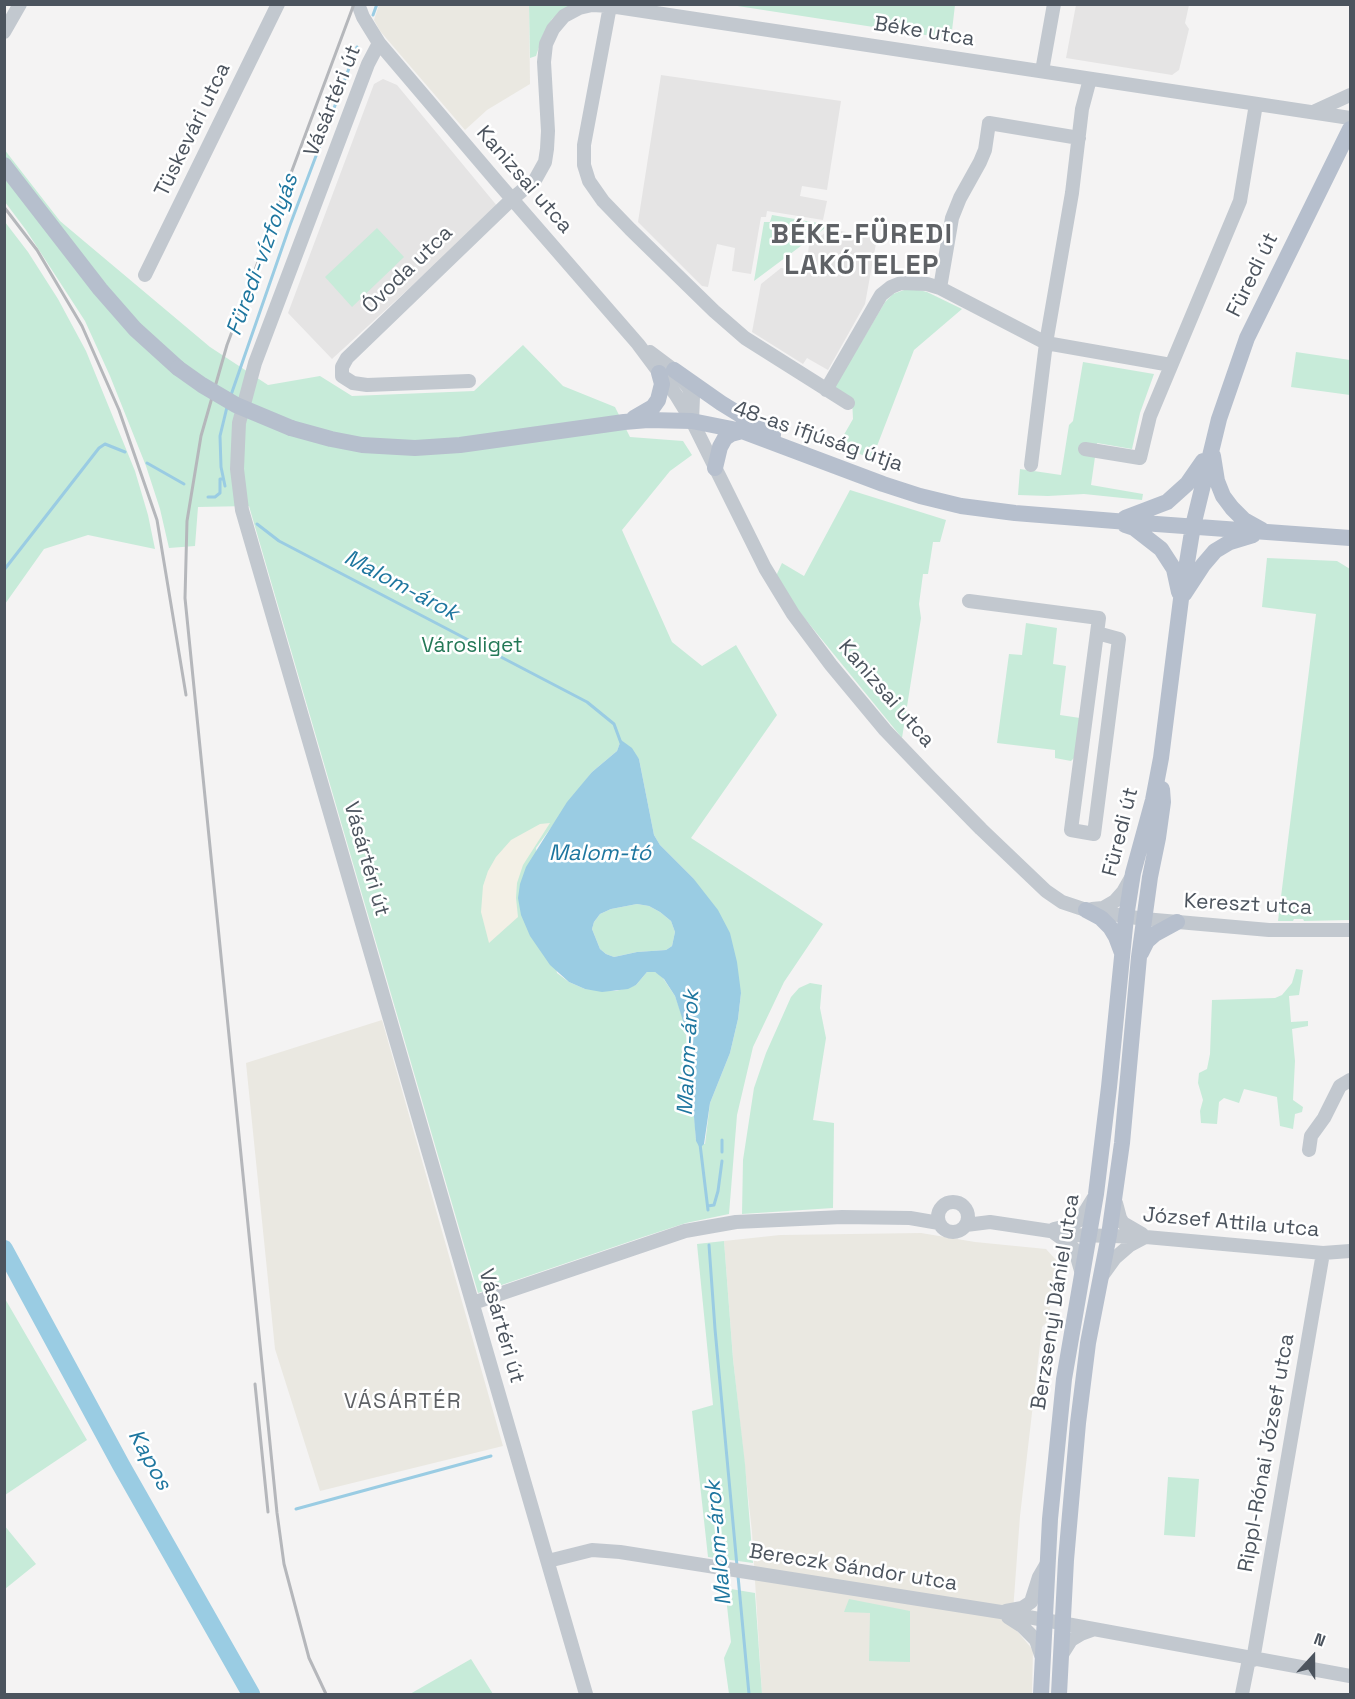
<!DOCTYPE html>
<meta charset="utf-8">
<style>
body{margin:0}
#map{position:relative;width:1355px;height:1699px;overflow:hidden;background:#f4f3f3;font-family:"Space Grotesk",sans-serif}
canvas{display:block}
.frame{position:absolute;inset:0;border:6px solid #4c545e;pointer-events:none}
.north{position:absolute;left:1283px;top:1627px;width:60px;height:60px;-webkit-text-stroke:4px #fff;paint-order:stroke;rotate:21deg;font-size:16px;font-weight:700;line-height:24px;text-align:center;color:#4c545e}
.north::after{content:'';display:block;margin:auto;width:21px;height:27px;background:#4c545e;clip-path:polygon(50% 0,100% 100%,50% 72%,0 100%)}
</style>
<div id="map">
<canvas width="1355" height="1699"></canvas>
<div class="frame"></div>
<div class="north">N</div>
</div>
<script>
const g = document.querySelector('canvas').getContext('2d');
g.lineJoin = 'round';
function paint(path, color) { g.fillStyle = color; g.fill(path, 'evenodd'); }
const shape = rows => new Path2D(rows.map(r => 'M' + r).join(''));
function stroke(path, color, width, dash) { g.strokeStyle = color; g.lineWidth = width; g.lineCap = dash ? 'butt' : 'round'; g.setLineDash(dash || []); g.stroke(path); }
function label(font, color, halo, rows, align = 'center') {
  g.font = font + ' "Space Grotesk",sans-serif'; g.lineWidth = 5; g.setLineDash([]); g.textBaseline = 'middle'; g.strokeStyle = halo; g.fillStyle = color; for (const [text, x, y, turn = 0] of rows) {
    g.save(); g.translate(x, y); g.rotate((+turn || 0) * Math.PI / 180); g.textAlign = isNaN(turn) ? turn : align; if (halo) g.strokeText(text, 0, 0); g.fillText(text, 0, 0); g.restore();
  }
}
paint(shape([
 [379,5,529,5,530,84,487,110,465,130,380,31,374,20],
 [382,1020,503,1446,320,1491,275,1349,246,1063],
 [921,1233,975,1242,1046,1249,1057,1261,1048,1321,1042,1327,1020,1516,1012,1625,1033,1650,1032,1694,762,1694,752,1532,733,1359,724,1241,780,1235]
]), '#eae8e1');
paint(shape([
 [1076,5,1189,5,1185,23,1189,29,1179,70,1172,75,1066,58],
 [661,75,841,101,827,190,802,186,800,196,827,201,823,220,767,211,766,217,761,217,751,274,732,271,735,248,717,244,708,287,702,286,638,222],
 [383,79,397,85,498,207,332,359,288,313,374,84],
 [830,229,877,238,865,304,828,370,807,358,803,364,752,332,761,284,781,268,802,271,806,269,809,245]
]), '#e5e4e4');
paint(shape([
 [529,5,571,5,552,19,543,35,536,56,530,58],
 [731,5,955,4,955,5,951,39],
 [4,149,60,221,210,347,268,385,320,376,352,396,474,391,523,345,563,386,615,407,630,437,683,441,692,455,670,471,622,530,672,642,702,666,736,645,777,715,691,838,823,924,784,982,753,1047,737,1115,729,1214,686,1223,643,1237,478,1293,249,506,198,507,195,546,169,548,160,509,146,466,110,376,85,321,26,230,5,202],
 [621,740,639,759,654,835,660,845,693,878,741,993,738,1019,730,1053,710,1103,705,1144,696,1141,692,1081,684,1021,675,996,661,975,655,972,647,972,636,985,616,991,585,989,569,982,557,973,536,848,592,772,617,751],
 [772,215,829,225,754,281,764,222,770,222],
 [5,222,28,252,58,299,86,351,135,471,148,515,155,549,88,535,44,549,5,604],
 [377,228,404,257,352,307,325,277],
 [915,289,927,292,962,309,914,350,872,459,838,445,853,419,852,399,834,388,885,302,893,294,904,290],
 [1296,352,1350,360,1350,395,1291,387],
 [1083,362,1154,374,1140,413,1132,449,1097,443,1091,485,1143,494,1142,500,1084,494,1048,496,1018,495,1020,469,1061,475,1069,425,1073,421],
 [850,490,946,520,940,542,933,542,928,574,923,574,919,604,921,618,902,738,797,609,776,576,782,563,804,576],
 [1267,558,1337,561,1350,569,1350,920,1304,921,1303,919,1294,919,1293,921,1278,921,1316,614,1262,607],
 [1026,623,1057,628,1053,664,1066,666,1060,715,1080,718,1075,757,1071,761,1055,758,1055,750,997,743,1009,654,1022,655],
 [637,904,649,906,660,912,671,921,675,932,672,946,666,950,637,952,614,957,606,954,600,949,592,929,594,922,600,914,611,909],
 [1296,969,1303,970,1299,995,1289,996,1291,1022,1308,1021,1308,1026,1292,1029,1295,1061,1293,1100,1303,1107,1302,1112,1295,1114,1293,1129,1280,1126,1277,1097,1244,1089,1239,1103,1224,1098,1219,1102,1217,1124,1201,1123,1200,1111,1203,1100,1198,1083,1199,1073,1207,1069,1210,1054,1212,1000,1275,998,1282,995,1292,983],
 [810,983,822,985,820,1008,826,1038,813,1120,834,1123,833,1208,742,1214,743,1160,754,1088,766,1053,791,997,799,988],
 [724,1241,733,1359,745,1464,753,1563,708,1557,692,1411,713,1405,697,1244],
 [4,1297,87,1440,5,1495,4,1495],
 [1168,1477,1199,1479,1195,1537,1164,1535],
 [4,1525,36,1564,5,1589,4,1589],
 [725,1588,755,1593,762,1694,729,1694,724,1658,731,1642],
 [849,1599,910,1611,910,1662,869,1661,870,1613,844,1612],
 [471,1659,493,1694,410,1694]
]), '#c7ebd9');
paint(shape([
 [550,823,523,865,517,883,516,898,518,917,489,943,481,912,483,886,488,871,496,857,511,840,540,824]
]), '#f3f0e6');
paint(shape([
 [621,740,632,748,639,759,654,835,660,845,693,878,718,910,730,933,737,962,741,993,738,1019,730,1053,710,1103,704,1144,700,1148,696,1141,687,1033,675,996,664,979,655,972,647,972,636,985,628,989,602,992,585,989,569,982,550,965,530,936,521,915,518,898,520,884,526,867,567,802,592,772,617,751],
 [637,904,649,906,660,912,671,921,675,932,672,946,666,950,637,952,614,957,606,954,600,949,592,929,594,922,600,914,611,909]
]), '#9acce3');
stroke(shape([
 [373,15,377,4],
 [231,395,290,225,357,47],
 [147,463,184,484],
 [225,486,221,467,220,436,227,407],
 [208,497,215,497,220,493,220,479,223,479],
 [257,524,279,541,587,702,614,724,621,743],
 [4,570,99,448,105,444,125,452],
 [722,1140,722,1152],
 [700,1144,708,1210],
 [708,1206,714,1205,718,1191,722,1161],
 [709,1245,715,1329,737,1566],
 [296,1509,491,1456],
 [738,1576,749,1694]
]), '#9acce3', 3);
stroke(shape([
 [4,1249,121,1465,251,1694]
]), '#9acce3', 18);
stroke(shape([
 [358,4,363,17,379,43,499,184,638,344,676,395,692,421,765,568,793,614,831,665,885,730,929,776,981,829,1046,891,1062,902,1086,910,1144,919,1269,930,1350,930],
 [610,6,584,145,584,165,589,181,603,201,630,229,714,311,745,338,848,403],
 [4,32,20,4],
 [379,43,368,64,255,363,239,423,237,469,242,510,586,1694],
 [1042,71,1054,4],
 [1313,112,1350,95],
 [145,275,278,4],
 [940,288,952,218,960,198,980,162,985,150,989,123,1079,138],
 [650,352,674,370,688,387,693,397,692,421],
 [469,381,367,385,353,383,342,376,342,367,347,358,512,199,535,180,545,162,547,149,548,131,544,62,546,44,553,29,564,16,579,8,592,5,610,6,1350,118],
 [826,390,881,295,891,287,901,283,927,284,940,288,1046,343,1171,365],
 [1085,449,1140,458,1150,416,1240,201,1256,104],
 [1031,465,1046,343,1072,193,1082,109,1090,79],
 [969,601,1099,618,1071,830,1094,834,1119,639,1097,633],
 [1092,909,1103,908,1115,901,1123,892,1131,878],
 [1309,1150,1311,1136,1324,1118,1340,1086,1350,1080],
 '938 1217a15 15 0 1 1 30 0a15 15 0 1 1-30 0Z',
 [1116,1203,1120,1218,1123,1223,1142,1234],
 [966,1225,990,1222,1077,1235,1146,1237,1323,1253,1350,1251],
 [1054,1229,1071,1225,1080,1220,1093,1199],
 [1053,1232,1067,1242,1075,1250,1082,1274],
 [1102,1276,1115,1258,1130,1245,1145,1237],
 [473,1303,685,1231,736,1222,842,1217,910,1218,939,1223],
 [548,1561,592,1550,620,1552,1001,1612,1350,1676],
 [1006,1611,1022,1608,1031,1602,1039,1577,1046,1565],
 [1008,1617,1022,1626,1036,1640,1041,1655],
 [1061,1656,1071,1640,1081,1634,1092,1630],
 [1253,1660,1323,1253],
 [1242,1694,1249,1659]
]), '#c2c8cf', 14);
stroke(shape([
 [4,165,100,289,135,329,178,368],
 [674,370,721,403,773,435],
 [634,418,653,407,658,400,662,384,659,373],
 [291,428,331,439,362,445,415,448,460,445,624,422,648,420,692,421,742,431,883,484,920,496,961,506,1015,513,1115,521,1350,538],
 [1213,456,1217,481,1223,496,1232,508,1244,520,1262,530],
 [715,468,720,447,725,438,731,434,742,431],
 [1125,518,1167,502,1187,484,1203,461],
 [1125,525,1134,528,1161,549,1174,569,1179,592],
 [1184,594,1203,565,1215,551,1230,542,1253,535],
 [1086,910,1101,918,1110,927,1116,937,1122,953],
 [1141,953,1147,941,1155,934,1177,922],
 [1041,1694,1050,1519,1064,1379,1096,1194,1109,1087,1126,917,1133,873,1153,800,1161,758,1181,599,1193,526,1219,419,1247,338,1350,129],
 [1059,1694,1066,1560,1078,1423,1088,1343,1109,1235,1122,1143,1139,957,1150,877,1158,838,1163,802,1162,789]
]), '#b6bfcd', 16);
stroke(shape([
 [4,207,37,250,82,326,119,410,157,520,186,695],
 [255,1384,268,1512],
 [326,1694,309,1658,284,1564,277,1513,185,598,187,521,201,436,227,345,354,4]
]), '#b5b7bb', 3);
stroke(shape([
 [178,368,202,385,236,405,291,428]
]), '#b6bfcd', 16);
label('21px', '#4c545e', '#fff', [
 ["Béke utca",924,32,9],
 ["Vásártéri út",333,101,-68],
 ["Tüskevári utca",193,130,-64],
 ["Kanizsai utca",524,180,49],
 ["Óvoda utca",408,270,-44],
 ["Füredi út",1253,275,-64],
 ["48-as ifjúság útja",818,437,19],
 ["Kanizsai utca",886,694,49],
 ["Füredi út",1121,832,-76],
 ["Vásártéri út",366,859,74],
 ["Kereszt utca",1248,905,3],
 ["József Attila utca",1231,1223,5],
 ["Berzsenyi Dániel utca",1056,1302,-81],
 ["Vásártéri út",501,1326,74],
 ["Rippl-Rónai József utca",1267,1453,-80],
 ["Bereczk Sándor utca",853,1568,9]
]);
label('21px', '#247857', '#fff', [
 ["Városliget",472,646]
]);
label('italic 22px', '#1e769f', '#fff', [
 ["Füredi-vízfolyás",263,255,-70],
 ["Malom-árok",401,586,28],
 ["Malom-tó",600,854],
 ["Malom-árok",689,1053,-87],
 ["Kapos",149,1460,61],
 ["Malom-árok",719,1543,-95]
]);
g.letterSpacing = '1.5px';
label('22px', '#5f6266', '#fff', [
 ["VÁSÁRTÉR",403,1402]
]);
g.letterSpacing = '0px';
g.letterSpacing = '1.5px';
label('bold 27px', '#5f6266', '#fff', [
 ["BÉKE-FÜREDI",862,236],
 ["LAKÓTELEP",862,267]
]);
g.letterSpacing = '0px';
</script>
